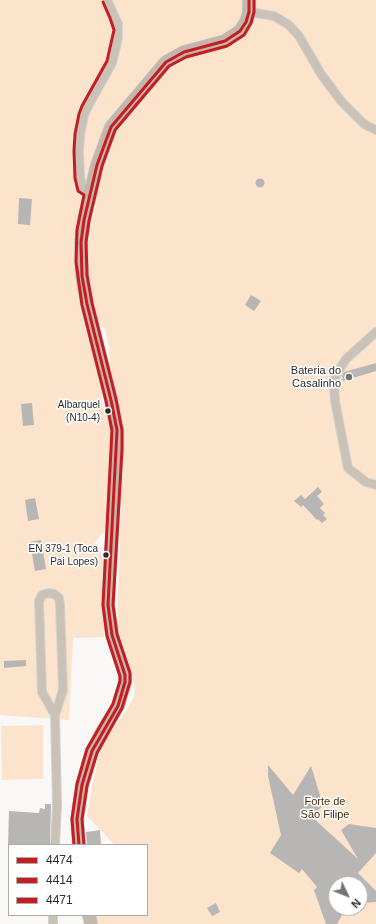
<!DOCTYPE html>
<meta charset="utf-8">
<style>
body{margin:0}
#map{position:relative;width:376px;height:924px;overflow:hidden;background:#faf8f7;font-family:Arial,sans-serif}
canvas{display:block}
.legend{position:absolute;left:8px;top:844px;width:140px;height:72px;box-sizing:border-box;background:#fff;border:1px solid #ababaa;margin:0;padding:5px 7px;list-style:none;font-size:12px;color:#2d2c2b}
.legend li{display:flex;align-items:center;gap:8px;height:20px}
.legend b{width:20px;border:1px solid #ababaa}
.north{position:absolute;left:328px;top:876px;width:40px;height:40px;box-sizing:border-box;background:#fff;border:1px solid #ababaa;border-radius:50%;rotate:133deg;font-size:11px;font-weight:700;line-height:16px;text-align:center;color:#2d2c2b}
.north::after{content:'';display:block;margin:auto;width:14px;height:18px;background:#757372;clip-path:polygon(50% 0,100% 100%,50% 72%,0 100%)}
</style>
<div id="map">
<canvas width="376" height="924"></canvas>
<ul class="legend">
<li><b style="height:5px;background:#c61d23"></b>4474</li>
<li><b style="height:5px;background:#c61d23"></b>4414</li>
<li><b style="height:5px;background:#c61d23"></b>4471</li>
</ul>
<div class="north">N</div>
</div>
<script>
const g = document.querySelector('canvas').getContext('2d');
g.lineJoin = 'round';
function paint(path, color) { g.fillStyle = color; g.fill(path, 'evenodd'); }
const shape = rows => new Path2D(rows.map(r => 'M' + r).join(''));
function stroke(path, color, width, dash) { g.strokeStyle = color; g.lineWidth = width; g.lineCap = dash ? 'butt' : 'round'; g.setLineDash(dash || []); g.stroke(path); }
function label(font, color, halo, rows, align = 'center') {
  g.font = font + ' Arial,sans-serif'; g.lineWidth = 3; g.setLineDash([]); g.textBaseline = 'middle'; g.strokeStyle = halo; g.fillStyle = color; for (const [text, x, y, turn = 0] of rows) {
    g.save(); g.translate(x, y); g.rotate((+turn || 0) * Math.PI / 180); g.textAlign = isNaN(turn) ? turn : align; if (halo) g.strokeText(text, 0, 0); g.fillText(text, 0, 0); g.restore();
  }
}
paint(shape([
 [0,0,376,0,376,924,96,924,94,915,147,915,147,845,115,845,87,816,96,767,101,750,108,735,128,708,133,699,135,688,132,674,117,625,123,448,122,425,118,403,108,367,111,366,109,359,109,347,105,329,97,322,85,261,86,232,96,207,85,179,77,180,82,201,75,252,102,381,101,396,105,412,110,419,111,427,106,529,95,543,103,556,102,597,104,637,73,638,69,720,0,715],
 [336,884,360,884,360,908,336,908],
 [43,725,43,779,2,780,1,726]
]), '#fce3cc');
paint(shape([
 '255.5 183a4.5 4.5 0 1 1 9 0a4.5 4.5 0 1 1-9 0Z',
 [19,198,32,199,30,225,18,224],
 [251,295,261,301,254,311,245,305],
 [376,363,376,371,343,381,342,376,344,372],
 [32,403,34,425,23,426,21,404],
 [318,487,322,492,317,496,324,504,320,508,325,513,323,515,327,519,322,523,318,519,317,520,303,505,301,507,294,501,301,495,305,499],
 [35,498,39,519,28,521,25,500],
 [41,540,46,569,35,571,30,542],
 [26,660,26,666,4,668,4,661],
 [268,765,293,795,311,766,323,805,312,817,358,859,341,830,349,824,376,828,376,853,358,873,376,891,376,902,360,903,360,884,336,884,336,908,346,908,337,924,326,924,314,890,317,887,302,869,299,873,270,853,281,835,268,776],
 [45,804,51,804,50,845,8,845,9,811,39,813,40,808,45,809],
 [100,830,101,845,87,845,86,832],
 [216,903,220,912,212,916,207,908]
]), '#b7b6b5');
const street = shape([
 [249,12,274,16,289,25,299,36,321,74,341,101,364,124,376,130],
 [90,192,83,189,80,177,79,151,80,135,84,115,87,108,112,63,118,38,118,24,107,0],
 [376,332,346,359,336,375,334,385,335,401,348,468,366,482,376,485],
 [55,845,57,805,55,715,63,690,60,605,59,598,54,594,48,593,42,595,39,601,42,692,55,715],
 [53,915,53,924]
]);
const primary = shape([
 [79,845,77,819,82,785,92,751,103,730,118,706,125,682,125,675,112,635,108,605,117,449,117,430,111,400,87,304,82,276,81,242,84,220,97,165,111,127,166,62,184,52,225,41,240,31,246,22,249,12,249,0],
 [89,915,91,924]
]);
stroke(street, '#d4d3d3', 10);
stroke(primary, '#d4d3d3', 14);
stroke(street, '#cac1b7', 8);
stroke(primary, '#c3b7ac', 13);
stroke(shape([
 [79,845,77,819,82,785,92,751,118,706,125,682,125,675,112,635,108,605,117,430,111,400,87,304,82,276,81,242,84,220,97,165,111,127,166,62,184,52,225,41,240,31,246,22,249,12,249,0]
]), '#c61d23', 3);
stroke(shape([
 [84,845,82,819,87,786,97,753,122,708,130,682,130,673,117,634,113,605,122,449,122,430,116,399,92,303,87,275,86,242,89,221,102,166,115,130,169,66,186,57,227,46,244,35,251,23,254,12,254,0]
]), '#c61d23', 3);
stroke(shape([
 [74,845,72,819,77,784,87,749,113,704,120,681,120,676,107,636,103,605,112,430,106,401,82,305,76,262,77,230,84,195,78,191,75,178,74,151,75,134,79,114,82,106,107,61,114,30,110,18,103,2]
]), '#c61d23', 3);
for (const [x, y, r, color] of [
 [349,377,4,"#757372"],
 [108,411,3.5,"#2d2c2b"],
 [106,555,3.5,"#2d2c2b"]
]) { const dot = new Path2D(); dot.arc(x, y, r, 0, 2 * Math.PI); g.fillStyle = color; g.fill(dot); stroke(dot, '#fff', 1.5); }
label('10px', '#2d2c2b', '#fff', [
 ["Albarquel",100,405],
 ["(N10-4)",100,418],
 ["EN 379-1 (Toca",98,549],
 ["Pai Lopes)",98,562]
], 'right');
label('11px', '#2d2c2b', '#fff', [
 ["Bateria do",341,371],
 ["Casalinho",341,384]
], 'right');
label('11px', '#4b2e0e', '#fff', [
 ["Forte de",325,802],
 ["São Filipe",325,815]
]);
</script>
